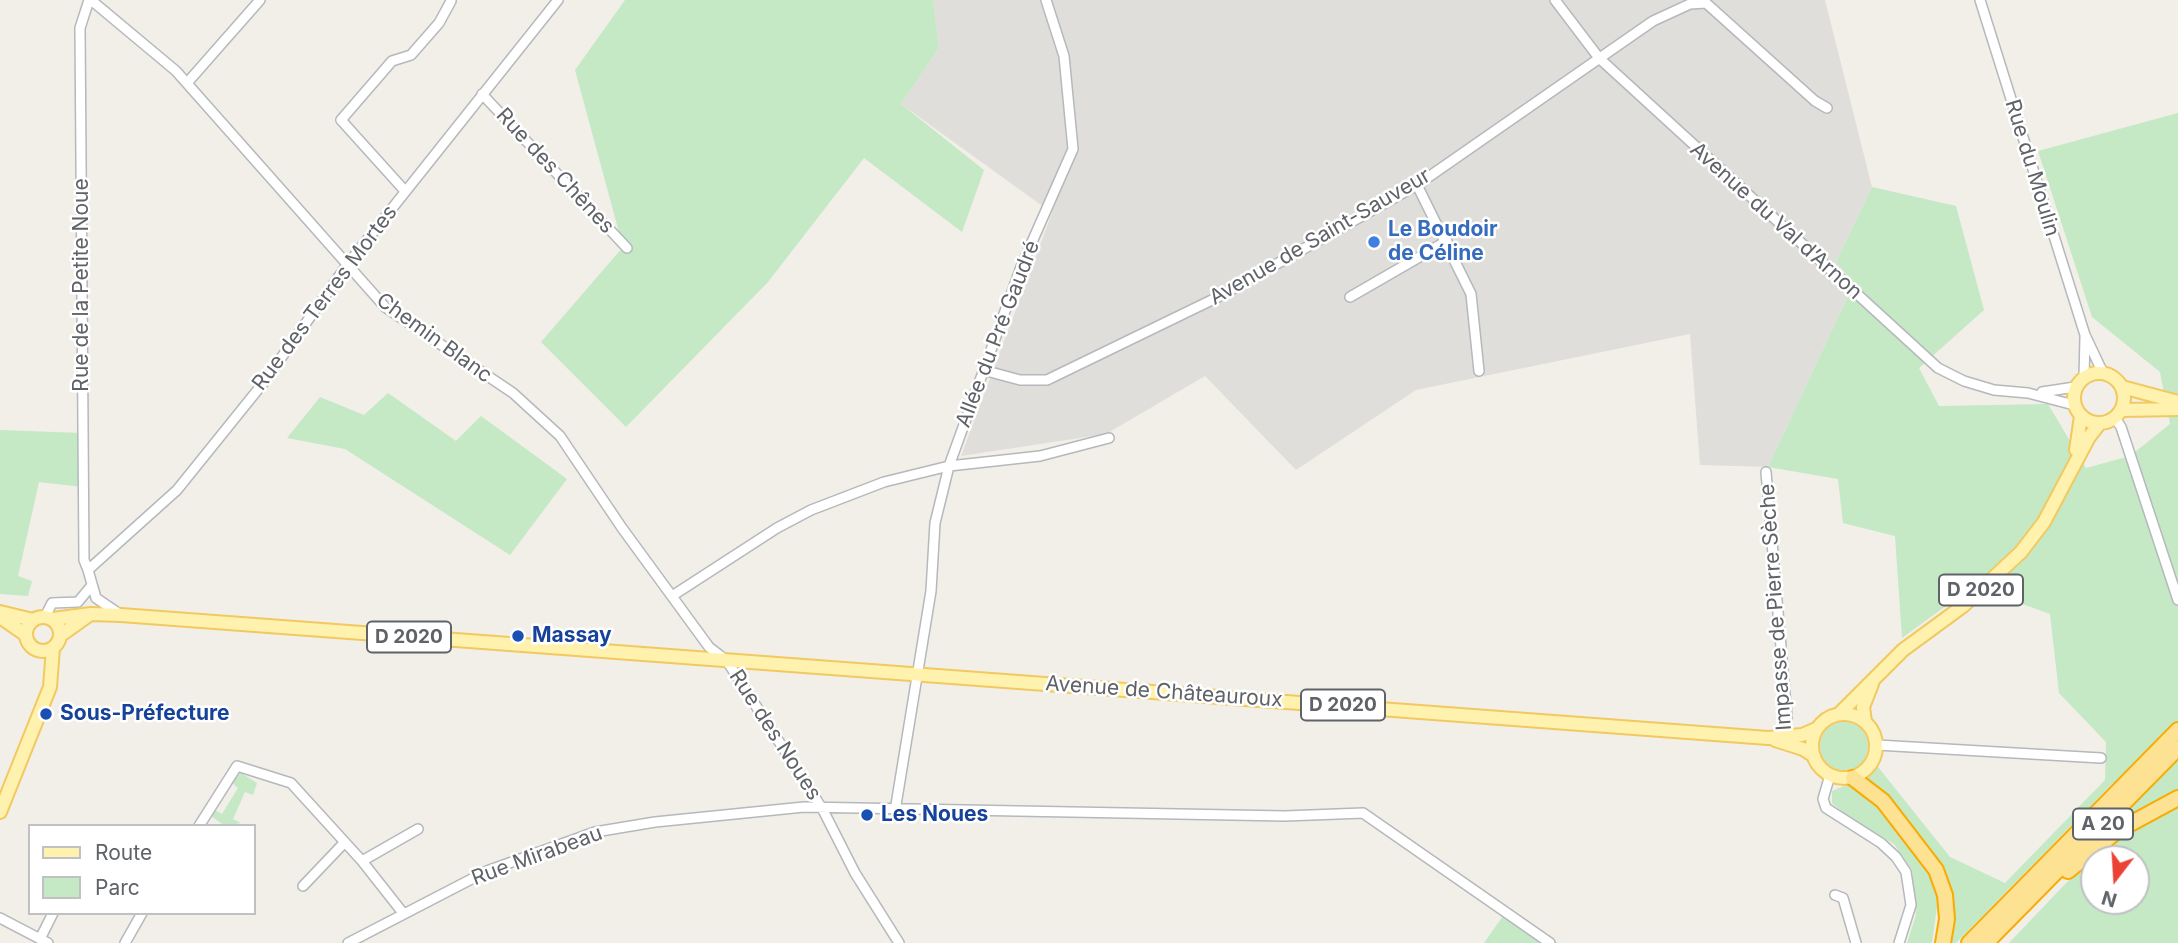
<!DOCTYPE html>
<meta charset="utf-8">
<style>
body{margin:0}
#map{position:relative;width:2178px;height:943px;overflow:hidden;background:#f1efe8;font-family:Inter,sans-serif}
canvas{display:block}
.legend{position:absolute;left:28px;top:824px;width:228px;height:91px;box-sizing:border-box;background:#fff;border:2px solid #bfc1c3;margin:0;padding:9px 12px;list-style:none;font-size:21px;color:#5f6368}
.legend li{display:flex;align-items:center;gap:14px;height:35px}
.legend b{width:35px;border:2px solid #bfc1c3}
.north{position:absolute;left:2080px;top:845px;width:70px;height:70px;box-sizing:border-box;background:#fff;border:2px solid #bfc1c3;border-radius:50%;rotate:197deg;font-size:19px;font-weight:700;line-height:28px;text-align:center;color:#5f6368}
.north::after{content:'';display:block;margin:auto;width:24px;height:32px;background:#ea4335;clip-path:polygon(50% 0,100% 100%,50% 72%,0 100%)}
</style>
<div id="map">
<canvas width="2178" height="943"></canvas>
<ul class="legend">
<li><b style="height:9px;background:#fff2af"></b>Route</li>
<li><b style="height:19px;background:#c5e8c5"></b>Parc</li>
</ul>
<div class="north">N</div>
</div>
<script>
const g = document.querySelector('canvas').getContext('2d');
g.lineJoin = 'round';
function paint(path, color) { g.fillStyle = color; g.fill(path, 'evenodd'); }
const shape = rows => new Path2D(rows.map(r => 'M' + r).join(''));
function stroke(path, color, width, dash) { g.strokeStyle = color; g.lineWidth = width; g.lineCap = dash ? 'butt' : 'round'; g.setLineDash(dash || []); g.stroke(path); }
function label(font, color, halo, rows, align = 'center') {
  g.font = font + ' Inter,sans-serif'; g.lineWidth = 5; g.setLineDash([]); g.textBaseline = 'middle'; g.strokeStyle = halo; g.fillStyle = color; for (const [text, x, y, turn = 0] of rows) {
    g.save(); g.translate(x, y); g.rotate((+turn || 0) * Math.PI / 180); g.textAlign = isNaN(turn) ? turn : align; if (halo) g.strokeText(text, 0, 0); g.fillText(text, 0, 0); g.restore();
  }
}
paint(shape([
 [933,0,1825,0,1872,187,1836,262,1854,283,1768,467,1700,465,1690,334,1416,390,1296,470,1205,376,1106,434,961,456,1052,213,901,104,939,48]
]), '#e0deda');
paint(shape([
 [625,0,933,0,939,48,901,104,984,170,962,232,864,158,768,282,626,427,541,342,623,247,575,70],
 [2178,113,2178,793,2114,823,2141,794,2113,783,1956,943,1947,943,1950,889,1864,779,1878,767,1950,857,2005,883,2105,780,2106,742,2059,693,2050,614,1973,586,1902,638,1895,536,1843,523,1838,479,1768,467,1854,283,1836,262,1872,187,1956,206,1984,310,1919,368,1939,406,2048,404,2086,468,2130,456,2170,424,2160,372,2092,317,2038,151],
 [388,393,456,441,481,416,567,479,510,555,345,449,287,438,320,397,364,415],
 [0,430,81,433,82,487,39,482,18,576,32,581,28,596,0,594],
 '1820 746a24 24 0 1 1 48 0a24 24 0 1 1-48 0Z',
 [241,773,257,783,253,795,245,792,233,819,241,823,225,826,211,816,214,809,222,814,238,788,231,782],
 [1849,784,1879,807,1929,871,1938,899,1932,943,1907,943,1916,915,1912,870,1894,844,1845,814,1832,803,1832,791],
 [2178,806,2178,943,2009,943,2068,881,2127,831],
 [2094,859,2136,859,2136,901,2094,901],
 [1505,913,1558,943,1484,943]
]), '#c5e8c5');
const minor = shape([
 [91,0,176,71,385,307,513,393,560,436,622,528,709,647,727,661,823,810,855,873,899,943],
 [1555,0,1599,58,1938,368,1964,381,1994,390,2028,393,2074,405],
 [1980,0,2085,335,2103,373],
 [187,83,260,0],
 [482,94,627,248],
 [1417,185,1471,294,1479,371],
 [405,191,341,120,392,61,411,55,439,23,451,1],
 [1350,297,1447,241],
 [983,370,1020,380,1047,380,1218,297,1417,185,1653,21,1690,4,1706,3,1815,101,1827,108],
 [2084,377,2085,337],
 [2042,392,2075,387],
 [2115,418,2121,427,2178,600],
 [1766,472,1787,717,1785,742],
 [88,570,84,560,80,28,89,0],
 [672,596,777,528,811,510,884,482,949,466,1040,456,1109,438],
 [118,613,96,598,88,570,177,490,264,382,347,265,558,0],
 [45,617,52,603,78,602,92,585],
 [1877,745,2101,758],
 [1830,775,1823,799,1826,808,1881,843,1896,857,1906,872,1911,905,1899,943],
 [895,811,931,591,935,523,949,466,1021,267,1073,149,1064,56,1046,0],
 [199,826,237,766,291,783,362,861,403,913],
 [362,861,418,829],
 [303,886,345,842],
 [1835,895,1843,898,1856,943],
 [0,918,48,943],
 [40,939,53,913],
 [125,943,142,913],
 [348,943,487,871,595,832,655,822,804,807,1285,816,1363,813,1550,943]
]);
const major = shape([
 '2074 398a25 25 0 1 1 50 0a25 25 0 1 1-50 0Z',
 [2122,387,2178,402],
 [2122,410,2178,409],
 [2076,450,2081,416],
 [0,612,33,620],
 '26 634a17 17 0 1 1 34 0a17 17 0 1 1-34 0Z',
 [0,617,26,635],
 [53,619,91,614,121,615,1768,738,1802,735,1816,729],
 [61,635,89,615],
 '1812 746a32 32 0 1 1 64 0a32 32 0 1 1-64 0Z',
 [1839,714,1903,650,1963,606,2021,552,2044,522,2089,437,2100,423],
 [1865,722,1863,707,1872,684],
 [1775,740,1803,749,1814,756],
 [0,812,50,687,53,648]
]);
const highway = shape([
 [1853,778,1883,801,1936,870,1945,895,1947,919,1943,943],
 [2068,871,2117,831,2178,798],
 [1969,943,2178,730],
 [1986,943,2178,748]
]);
stroke(minor, '#b5b8bc', 12);
stroke(major, '#f2c960', 16);
stroke(highway, '#f9ab00', 18);
stroke(minor, '#fff', 9);
stroke(major, '#fff2af', 12);
stroke(highway, '#fde293', 14);
for (const [x, y, r, color] of [
 [1374,242,7,"#3f7fe0"],
 [518,636,7,"#1a4fb4"],
 [46,714,7,"#1a4fb4"],
 [867,815,7,"#1a4fb4"]
]) { const dot = new Path2D(); dot.arc(x, y, r, 0, 2 * Math.PI); g.fillStyle = color; g.fill(dot); stroke(dot, '#fff', 2.5); }
for (const [x, y, w] of [
 [1981,590,84],
 [409,637,84],
 [1343,705,84],
 [2103,824,60]
]) { const box = new Path2D(); box.roundRect(x - w / 2, y - 15.5, w, 31, 5); g.fillStyle = '#fff'; g.fill(box); stroke(box, '#5f6368', 2); }
label('bold 19px', '#5f6368', null, [
 ["D 2020",1981,590],
 ["D 2020",409,637],
 ["D 2020",1343,705],
 ["A 20",2103,824]
]);
label('21px', '#5f6368', '#fff', [
 ["Rue du Moulin",2032,168,73],
 ["Rue des Chênes",555,171,47],
 ["Avenue du Val d’Arnon",1776,221,42],
 ["Avenue de Saint-Sauveur",1320,237,-30],
 ["Rue de la Petite Noue",82,285,-90],
 ["Rue des Terres Mortes",325,298,-53],
 ["Allée du Pré Gaudré",998,334,-69],
 ["Chemin Blanc",434,338,36],
 ["Impasse de Pierre Sèche",1776,607,-94],
 ["Avenue de Châteauroux",1164,692,4],
 ["Rue des Noues",775,735,57],
 ["Rue Mirabeau",537,856,-20]
]);
label('bold 21px', '#366cbe', '#fff', [
 ["Le Boudoir",1388,230],
 ["de Céline",1388,254]
], 'left');
label('bold 21px', '#164399', '#fff', [
 ["Massay",532,636],
 ["Sous-Préfecture",60,714],
 ["Les Noues",881,815]
], 'left');
</script>
